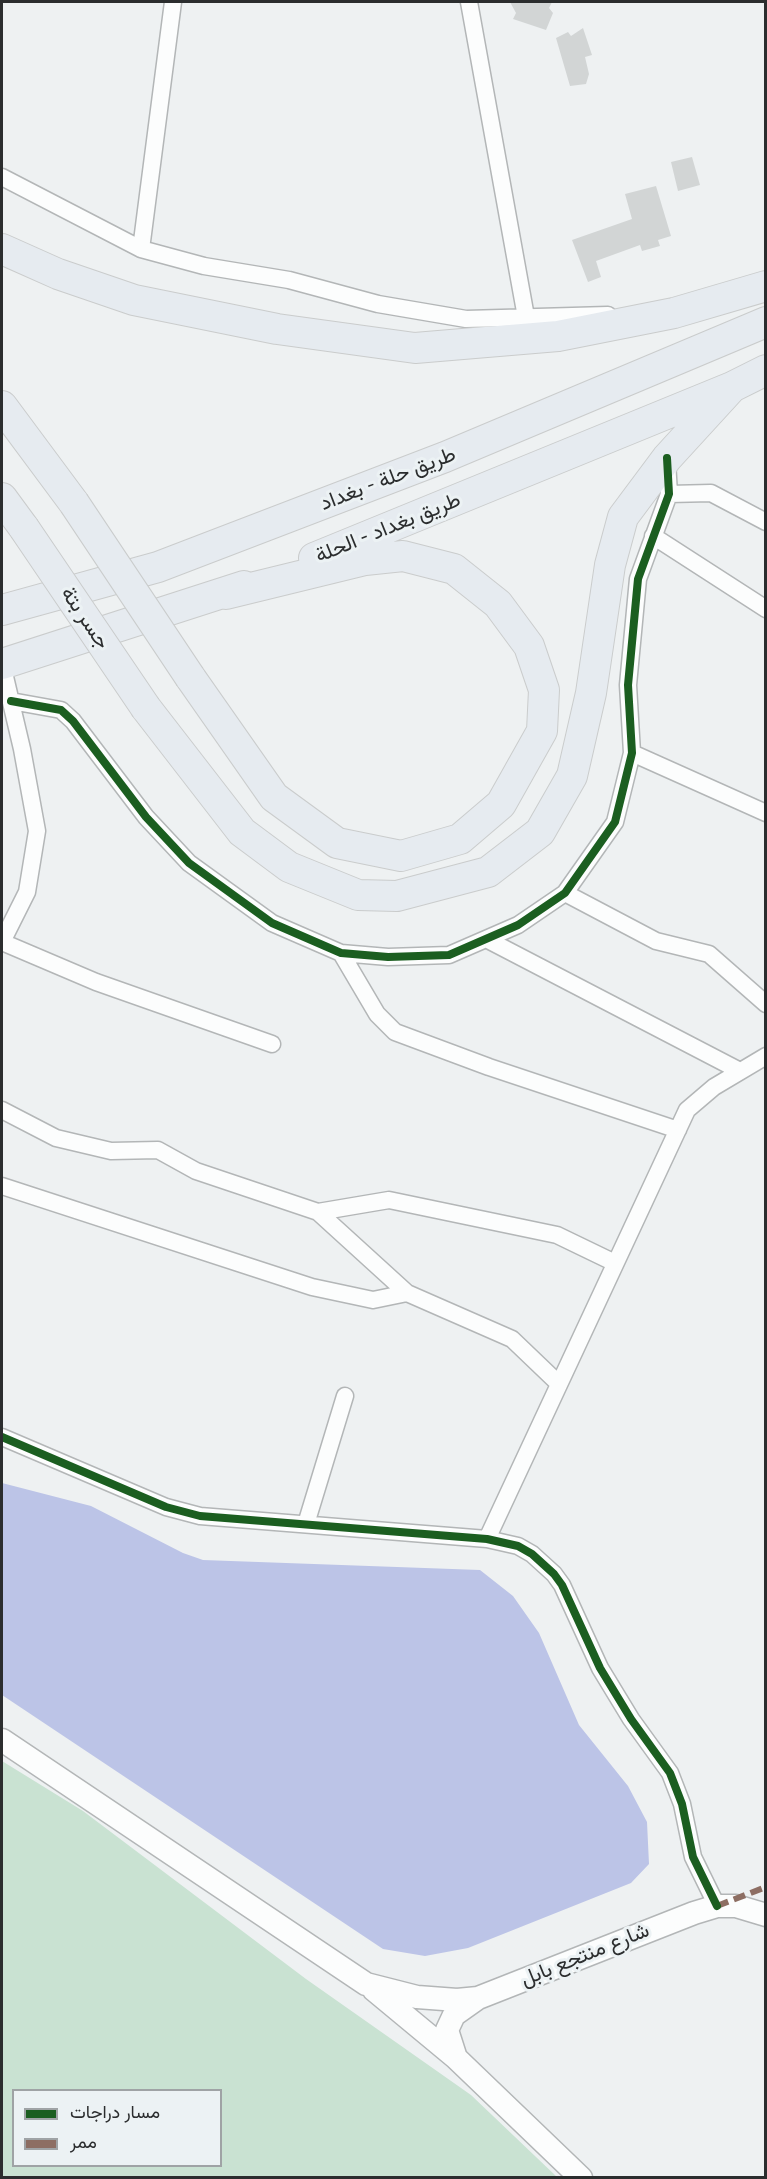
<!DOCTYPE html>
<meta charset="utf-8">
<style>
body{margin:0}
#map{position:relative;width:767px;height:2179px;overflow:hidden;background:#eef1f2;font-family:"IBM Plex Serif",Vazirmatn,serif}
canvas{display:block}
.frame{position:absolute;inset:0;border:3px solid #2b2d2e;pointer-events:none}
.legend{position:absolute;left:12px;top:2089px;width:210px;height:78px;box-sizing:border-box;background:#ecf2f4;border:2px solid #9fa3a5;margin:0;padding:8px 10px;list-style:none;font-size:18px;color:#2b2d2e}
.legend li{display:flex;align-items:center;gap:12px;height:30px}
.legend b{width:30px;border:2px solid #9fa3a5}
</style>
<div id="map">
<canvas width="767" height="2179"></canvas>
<div class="frame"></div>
<ul class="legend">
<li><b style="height:8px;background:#1b5e20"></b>مسار دراجات</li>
<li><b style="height:8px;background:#8d6e63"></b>ممر</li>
</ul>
</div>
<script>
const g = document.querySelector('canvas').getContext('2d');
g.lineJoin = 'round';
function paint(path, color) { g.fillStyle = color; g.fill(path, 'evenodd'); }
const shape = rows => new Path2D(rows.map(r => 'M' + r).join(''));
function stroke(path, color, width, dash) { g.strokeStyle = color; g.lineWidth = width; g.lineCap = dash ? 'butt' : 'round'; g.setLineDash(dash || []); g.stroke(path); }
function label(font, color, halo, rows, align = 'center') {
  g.font = font + ' "IBM Plex Serif",Vazirmatn,serif'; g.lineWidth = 6; g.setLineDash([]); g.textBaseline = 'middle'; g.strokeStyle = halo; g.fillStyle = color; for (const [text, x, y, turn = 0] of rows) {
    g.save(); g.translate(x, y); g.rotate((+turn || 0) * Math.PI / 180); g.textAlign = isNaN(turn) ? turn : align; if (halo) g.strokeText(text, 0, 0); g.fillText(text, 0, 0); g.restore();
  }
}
paint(shape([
 [2,1761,83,1811,306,1979,471,2095,557,2177,2,2177],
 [14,2090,220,2090,220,2166,14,2166]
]), '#c9e2d2');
paint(shape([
 [2,1483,91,1506,183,1553,203,1560,480,1570,513,1596,539,1633,579,1725,628,1786,647,1822,649,1864,631,1883,468,1948,425,1956,383,1949,2,1695]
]), '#bcc4e7');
paint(shape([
 [510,2,552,2,549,8,553,13,546,30,513,19,516,13],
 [583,28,592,55,585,57,589,74,586,84,570,86,556,38,568,32,571,36],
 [692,157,700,185,678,191,671,162],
 [656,186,671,236,658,240,660,246,642,251,640,245,596,261,601,277,588,282,572,240,632,219,625,194]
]), '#d2d5d5');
const street = shape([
 [469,2,526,317],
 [2,177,141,249,204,266,289,280,378,304,466,319,608,315],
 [141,249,173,2],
 [669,494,711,493,766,522],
 [653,536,766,609],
 [11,701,61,710,73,721,146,817,189,863,272,923,341,953,388,957,449,955,518,925,565,893,615,822,632,753,628,685,638,579,669,494,667,461],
 [632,753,766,813],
 [565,893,656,941,709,954,766,1004],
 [488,940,740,1071],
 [2,942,96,982,272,1044],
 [2,942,27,892,37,831,22,749,2,664],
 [341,953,377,1014,395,1032,489,1067,678,1130],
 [2,1110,56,1138,111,1151,158,1150,196,1171,318,1212,407,1293,512,1339,559,1384],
 [2,1186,312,1287,373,1300,407,1293],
 [318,1212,389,1200,557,1235,615,1263],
 [2,1437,166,1507,200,1516,487,1539,518,1546,532,1554,554,1574,562,1585,600,1668,631,1719,670,1773,682,1804,693,1857,717,1906],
 [306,1524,345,1396],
 [487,1539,687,1110,714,1087,766,1056]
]);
const secondary = shape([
 [2,1740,366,1984,417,1997,457,2000,478,1998],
 [374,1990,456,2058,581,2178],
 [456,2058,447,2030,454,2015,478,1998,694,1913,717,1906,736,1906,766,1915]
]);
const highway = shape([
 [2,249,58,274,134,300,277,329,415,348,558,336,674,313,766,286],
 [2,406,74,503],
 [2,498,24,528],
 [314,558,732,387,766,370],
 [2,610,158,567,445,457,766,322],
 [2,664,244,586],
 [190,677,274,797,337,843,401,856,460,839,501,804,542,731,544,690,529,646,498,604,454,569,403,556,365,560,226,594],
 [146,708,242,832,289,867,358,895,397,896,488,872,540,832,572,776,591,693,610,565,623,517,667,458,732,387]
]);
stroke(street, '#b3b6b7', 19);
stroke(secondary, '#b3b6b7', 25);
stroke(highway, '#cacccc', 32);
stroke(street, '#fcfdfd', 16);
stroke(secondary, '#fcfdfd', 22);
stroke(highway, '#e6ebf0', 30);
const highwayBridge = shape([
 [74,503,190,677],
 [24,528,146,708]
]);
stroke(highwayBridge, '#cacccc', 32, []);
stroke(highwayBridge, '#e6ebf0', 30);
stroke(shape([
 [717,1906,766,1887]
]), '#8d6e63', 6, [12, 6]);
stroke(shape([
 [11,701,61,710,73,721,146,817,189,863,272,923,341,953,388,957,449,955,518,925,565,893,615,822,632,753,628,685,638,579,669,494,667,458],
 [2,1437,166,1507,200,1516,487,1539,518,1546,532,1554,554,1574,562,1585,600,1668,631,1719,670,1773,682,1804,693,1857,717,1906]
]), '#1b5e20', 8);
label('21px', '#2b2d2e', '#ecf2f4', [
 ["طريق حلة - بغداد",388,479,-21],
 ["طريق بغداد - الحلة",388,528,-22],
 ["جسر بتة",85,618,56],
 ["شارع منتجع بابل",585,1955,-22]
]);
</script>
